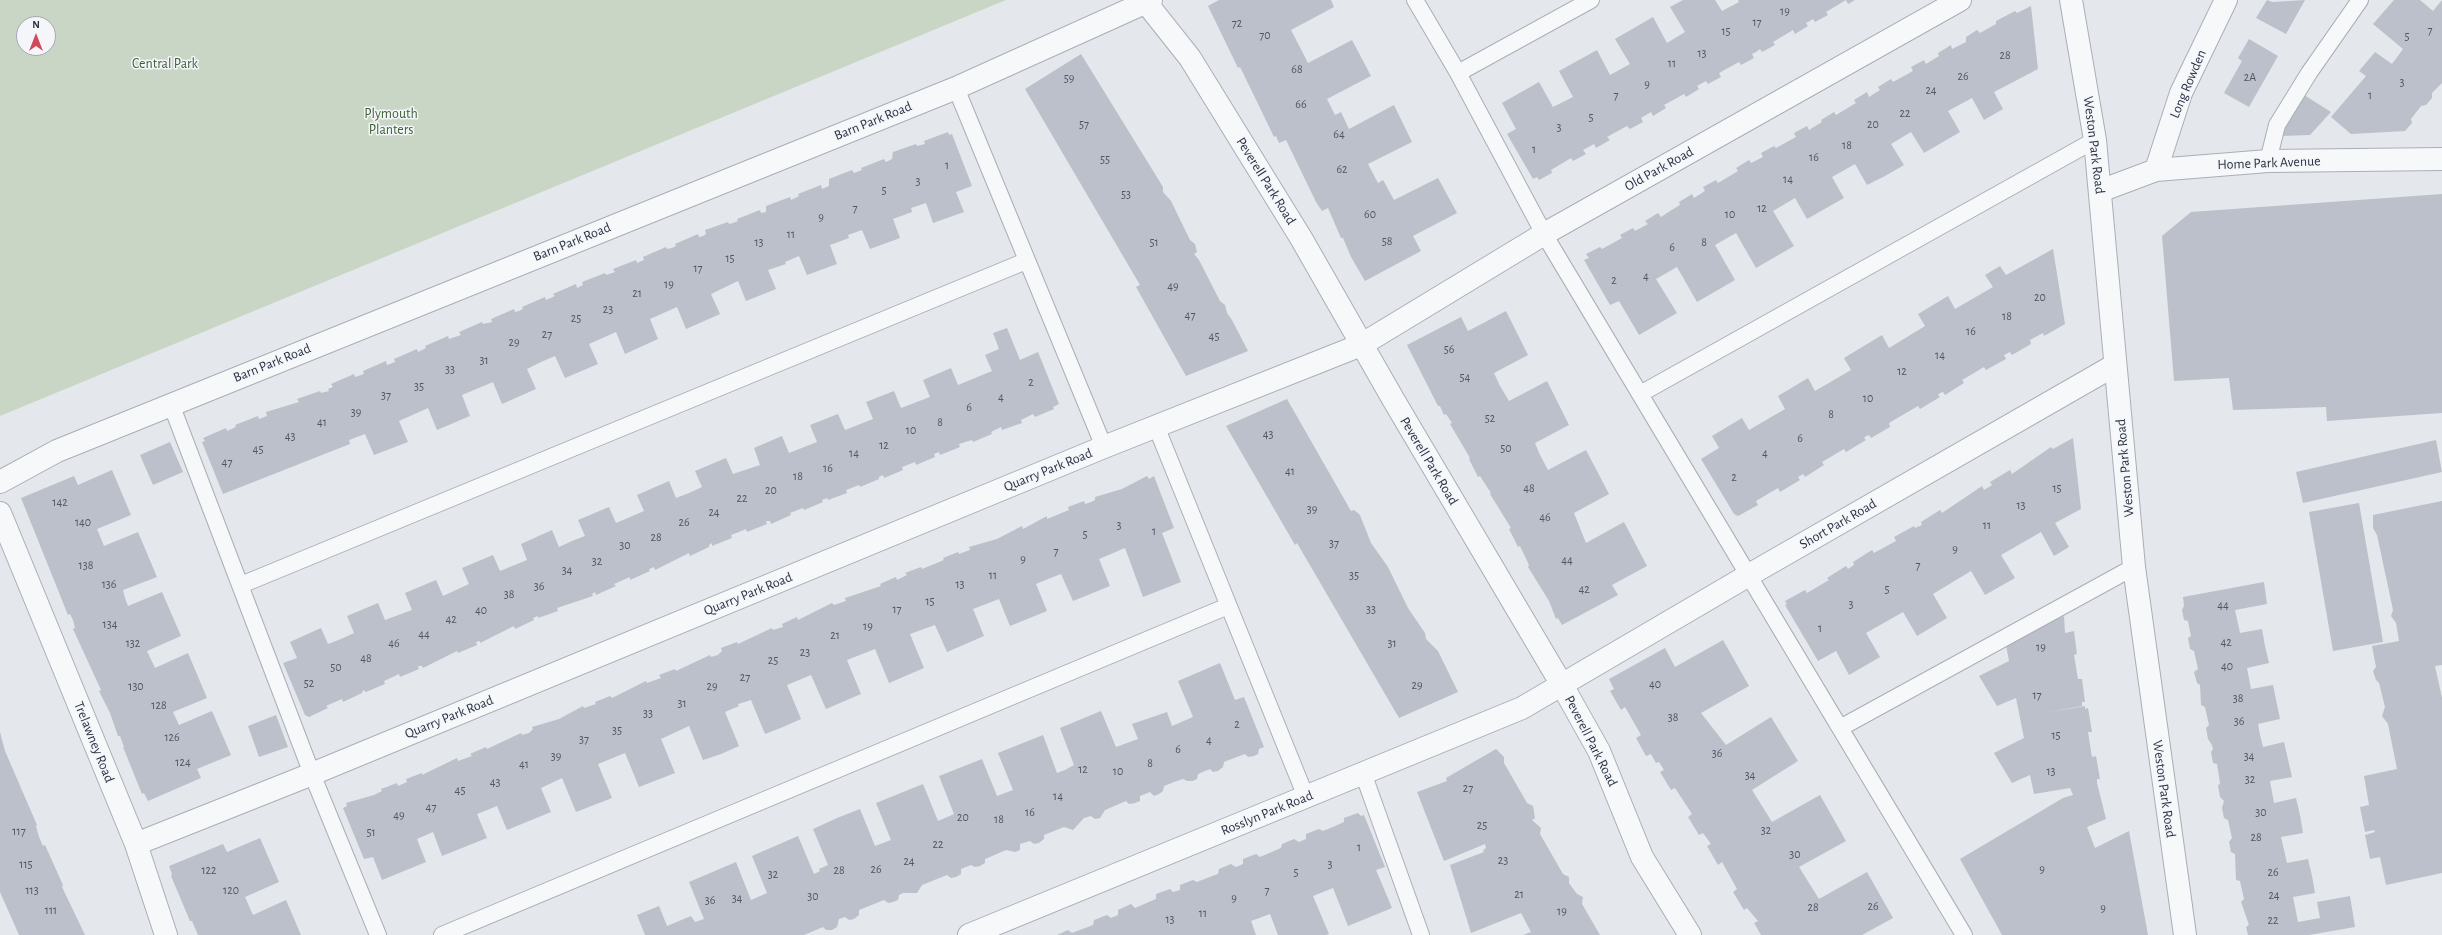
<!DOCTYPE html>
<style>
body{margin:0}
#map{position:relative;width:2442px;height:935px;overflow:hidden;background:#e4e7ec;font-family:"Alegreya Sans",sans-serif}
canvas{display:block}
.north{position:absolute;left:16px;top:16px;width:40px;height:40px;box-sizing:border-box;background:#f4f6f9;border:1px solid #a4a8b1;border-radius:50%;rotate:0deg;font-size:11px;font-weight:700;line-height:16px;text-align:center;color:#2b3445}
.north::after{content:'';display:block;margin:auto;width:14px;height:18px;background:#d1495b;clip-path:polygon(50% 0,100% 100%,50% 72%,0 100%)}
</style>
<div id="map">
<canvas width="2442" height="935"></canvas>
<div class="north">N</div>
</div>
<script>
const g = document.querySelector('canvas').getContext('2d');
g.lineJoin = 'round';
function paint(path, color) { g.fillStyle = color; g.fill(path, 'evenodd'); }
const shape = rows => new Path2D(rows.map(r => 'M' + r).join(''));
function stroke(path, color, width, dash) { g.strokeStyle = color; g.lineWidth = width; g.lineCap = dash ? 'butt' : 'round'; g.setLineDash(dash || []); g.stroke(path); }
function label(font, color, halo, rows, align = 'center') {
  g.font = font + ' "Alegreya Sans",sans-serif'; g.lineWidth = 3; g.setLineDash([]); g.textBaseline = 'middle'; g.strokeStyle = halo; g.fillStyle = color; for (const [text, x, y, turn = 0] of rows) {
    g.save(); g.translate(x, y); g.rotate((+turn || 0) * Math.PI / 180); g.textAlign = isNaN(turn) ? turn : align; if (halo) g.strokeText(text, 0, 0); g.fillText(text, 0, 0); g.restore();
  }
}
paint(shape([
 [0,0,1006,0,0,416],
 [24,24,48,24,48,48,24,48]
]), '#c9d6c5');
paint(shape([
 [1219,0,1331,0,1334,7,1291,30,1308,63,1352,40,1371,76,1327,99,1335,115,1341,112,1349,129,1394,105,1412,142,1368,164,1378,183,1383,180,1394,200,1438,178,1457,213,1413,236,1421,251,1365,281,1351,257,1343,238,1341,238,1328,208,1322,211,1316,202,1286,140,1279,143,1276,136,1274,137,1244,75,1240,67,1238,68,1208,6],
 [1683,0,1715,0,1722,11,1739,2,1738,0,1855,0,1848,4,1846,0,1826,12,1828,15,1815,22,1813,19,1808,22,1806,23,1808,26,1795,34,1793,30,1773,42,1775,45,1762,52,1760,49,1756,52,1752,54,1754,58,1741,65,1739,62,1719,73,1721,77,1708,84,1706,81,1697,86,1699,89,1686,97,1684,94,1664,105,1666,108,1653,116,1651,112,1641,118,1643,122,1630,129,1627,126,1607,137,1610,140,1596,148,1594,144,1583,150,1586,154,1573,161,1571,158,1551,170,1552,173,1539,180,1537,177,1533,179,1507,134,1516,129,1502,103,1539,82,1553,107,1573,97,1559,71,1597,50,1610,75,1621,69,1630,64,1615,39,1653,17,1667,43,1685,32,1670,7],
 [2267,0,2272,2,2305,0,2286,34,2256,18],
 [2394,0,2420,0,2433,11,2442,0,2442,83,2432,93,2432,98,2426,105,2421,106,2411,119,2412,123,2405,131,2351,134,2331,117,2366,76,2359,71,2375,52,2392,64,2403,49,2373,24],
 [2031,6,2038,69,1994,92,2003,109,1984,120,1972,98,1948,111,1960,132,1924,153,1911,132,1891,144,1904,165,1885,176,1867,185,1855,164,1832,177,1844,198,1807,219,1795,198,1773,211,1794,246,1756,268,1736,233,1715,245,1735,280,1697,302,1677,267,1656,279,1677,313,1639,335,1619,301,1610,305,1584,260,1589,258,1586,254,1600,247,1602,249,1622,238,1620,235,1633,228,1635,231,1648,224,1645,221,1658,213,1661,217,1670,211,1680,205,1679,202,1692,194,1694,198,1705,191,1703,187,1716,180,1718,183,1738,171,1736,168,1749,160,1751,163,1763,157,1761,153,1774,146,1776,148,1796,137,1794,133,1807,126,1809,130,1822,122,1821,120,1834,112,1836,115,1856,103,1854,100,1867,92,1869,97,1880,90,1878,87,1891,79,1893,82,1913,71,1911,67,1924,60,1926,64,1939,56,1938,53,1951,45,1952,49,1966,42,1966,37,1977,30,1980,33,1996,24,1996,21,2015,11,2017,13],
 [2249,39,2278,56,2249,107,2224,93,2242,61,2238,58],
 [1081,54,1163,187,1163,192,1171,201,1190,240,1195,244,1197,252,1194,254,1199,260,1220,301,1225,305,1227,313,1232,320,1248,351,1186,376,1136,287,1140,285,1025,89],
 [2304,95,2331,112,2310,135,2281,136],
 [948,132,949,135,952,134,972,186,956,192,964,212,933,223,926,203,911,208,912,212,893,219,900,238,870,249,862,230,848,235,849,238,830,245,837,264,807,275,799,256,785,262,786,264,768,270,776,289,746,301,738,281,711,294,720,314,702,322,686,329,677,307,650,319,658,339,625,354,616,332,589,344,598,364,565,378,555,356,541,362,527,369,536,389,502,404,493,382,462,395,470,416,437,430,428,408,399,421,408,442,374,455,365,434,349,440,350,444,223,494,202,442,205,441,203,438,226,428,227,431,236,427,235,425,258,416,259,419,267,416,266,412,299,402,297,399,320,391,321,393,329,391,328,389,333,387,331,384,354,374,355,377,364,374,363,371,386,361,387,365,395,362,394,359,417,349,418,352,426,348,425,346,448,336,449,339,461,335,459,332,482,322,483,324,492,322,491,319,514,309,515,312,519,311,523,309,522,307,545,297,546,300,555,296,553,294,576,284,577,288,583,285,582,282,605,273,606,275,615,272,613,269,636,260,637,263,644,260,643,257,666,247,667,249,672,248,676,246,675,244,698,234,699,237,703,236,706,234,705,230,728,222,729,224,733,223,738,221,737,219,760,210,761,213,766,212,766,206,790,197,791,200,799,196,798,194,821,185,822,189,829,186,829,179,852,170,854,173,862,170,861,168,884,159,886,162,892,159,893,152,916,144,917,146,925,144,924,141],
 [2442,194,2442,413,2327,421,2326,407,2233,410,2229,378,2174,381,2162,236,2191,212],
 [2053,249,2065,324,2044,336,2043,333,2030,340,2031,344,2012,355,2010,352,2004,355,2006,359,1986,370,1984,367,1974,373,1962,380,1964,383,1945,395,1943,392,1940,393,1938,395,1940,397,1920,409,1918,406,1889,423,1890,427,1871,438,1869,435,1866,436,1864,438,1866,440,1846,452,1844,449,1822,462,1824,465,1805,477,1803,474,1798,477,1800,480,1780,492,1778,488,1756,501,1758,505,1738,516,1734,514,1701,459,1719,448,1712,436,1742,418,1749,430,1785,409,1778,396,1808,378,1815,391,1851,370,1844,358,1882,335,1889,348,1925,326,1918,314,1948,296,1955,309,1993,287,1985,275,2000,266,2006,275],
 [1506,311,1528,355,1494,373,1500,386,1509,401,1547,381,1569,425,1535,443,1540,455,1548,470,1586,450,1609,494,1574,513,1586,543,1624,522,1647,566,1612,585,1618,595,1562,625,1558,618,1556,619,1549,601,1528,567,1529,565,1520,546,1518,547,1509,529,1511,528,1490,494,1491,493,1480,476,1478,477,1469,459,1470,458,1450,424,1452,423,1446,414,1444,415,1440,406,1438,406,1407,345,1461,317,1468,331],
 [1007,328,1020,360,1038,352,1059,404,1053,407,1054,409,1035,417,1033,414,1021,420,1022,423,1002,430,1001,427,991,432,992,434,973,442,972,440,959,444,960,447,940,455,939,452,934,454,935,457,916,465,915,462,902,467,903,470,884,478,883,475,879,477,879,479,860,487,859,485,846,490,847,493,828,500,827,498,822,500,823,502,804,510,803,508,790,513,791,515,771,524,770,521,766,521,767,524,747,532,746,529,739,532,731,535,732,538,712,546,712,543,709,545,709,547,690,556,689,553,655,570,654,567,652,568,649,569,650,571,630,580,630,577,614,584,616,586,596,595,595,592,592,594,593,596,557,608,558,611,538,618,538,616,533,618,534,620,515,629,514,626,480,643,480,641,476,642,477,645,458,653,457,651,423,668,422,666,418,666,419,669,400,677,399,674,384,681,385,684,366,692,363,690,362,693,343,702,342,699,326,706,328,708,309,717,305,715,283,663,297,658,290,642,321,628,328,644,341,639,354,633,347,616,378,603,385,620,412,610,405,593,436,580,443,596,469,584,462,568,493,555,500,571,527,560,521,544,552,530,559,547,572,541,585,536,578,520,609,507,616,523,644,511,637,495,669,481,676,498,689,493,702,487,695,471,726,458,733,474,760,465,754,448,782,436,789,453,817,442,810,425,838,414,845,430,873,419,866,402,894,391,901,408,930,397,923,380,951,368,958,385,992,371,985,355,999,349,993,333],
 [1287,399,1351,511,1354,510,1360,515,1371,543,1388,567,1408,608,1425,633,1426,639,1438,651,1458,692,1399,718,1297,543,1295,545,1226,426],
 [2073,438,2081,509,2055,523,2069,547,2054,556,2041,532,2001,555,2015,578,1985,595,1971,571,1933,594,1947,618,1917,636,1903,612,1866,633,1880,657,1849,675,1836,651,1818,661,1785,605,1787,604,1785,601,1805,590,1807,593,1829,580,1827,578,1846,566,1848,569,1854,565,1853,562,1872,550,1874,553,1896,541,1894,537,1914,526,1915,528,1922,525,1921,522,1940,510,1942,513,1982,486,1984,490,1992,485,1990,482,2010,470,2012,474,2051,447,2053,449],
 [2436,440,2442,472,2303,503,2296,472],
 [170,442,183,472,153,485,140,455],
 [112,470,131,515,97,529,104,546,138,532,157,577,123,590,125,598,128,606,162,592,181,636,147,651,155,668,188,653,207,698,173,712,179,725,212,711,231,755,197,769,201,778,148,801,144,793,142,794,123,747,124,747,120,736,118,736,110,713,99,691,101,690,73,629,75,628,73,620,70,614,68,615,21,498,74,476,78,485],
 [1147,476,1149,479,1154,476,1174,528,1162,533,1181,582,1143,597,1125,548,1099,559,1110,586,1073,601,1061,574,1048,579,1036,584,1047,611,1010,626,999,599,973,609,984,636,947,652,935,625,910,634,924,668,889,683,875,649,847,660,861,694,826,709,811,675,787,685,801,719,783,727,765,734,751,700,738,704,739,706,725,712,739,746,721,754,703,760,689,726,661,739,675,773,639,787,625,753,598,764,612,798,576,812,562,778,541,788,551,812,507,830,497,806,477,814,487,838,442,856,433,832,417,839,426,862,382,880,373,857,364,859,343,808,347,806,346,803,374,795,382,791,381,789,397,783,398,786,407,782,406,779,422,773,422,775,457,758,458,761,472,756,470,754,486,747,487,749,521,733,522,735,529,733,533,729,532,727,559,719,583,706,584,708,596,704,595,702,610,696,612,698,646,681,647,683,661,678,659,675,675,669,676,671,710,655,711,657,718,655,722,651,721,648,737,642,738,644,772,628,773,630,783,627,782,624,797,617,798,620,832,603,834,605,846,601,845,598,881,586,880,584,896,577,897,580,907,575,905,573,921,567,922,569,944,560,943,558,958,552,959,554,970,550,969,547,997,539,1022,526,1023,529,1047,516,1047,519,1069,510,1068,507,1084,501,1085,504,1091,502,1095,500,1095,497,1122,489],
 [2442,501,2442,665,2435,666,2442,698,2442,873,2386,885,2380,857,2370,859,2365,835,2375,832,2374,830,2365,832,2360,807,2369,805,2364,776,2397,769,2388,724,2382,716,2385,707,2379,683,2376,680,2373,671,2376,667,2372,646,2399,641,2396,623,2391,616,2393,610,2377,535,2373,528,2373,515],
 [2359,503,2383,642,2333,651,2309,512],
 [2264,582,2267,604,2235,610,2240,633,2262,629,2265,646,2269,663,2247,668,2251,689,2273,685,2280,719,2258,724,2260,735,2263,747,2284,742,2292,777,2270,781,2274,803,2296,798,2300,815,2303,833,2281,837,2287,863,2308,859,2312,876,2315,893,2293,897,2298,922,2320,918,2317,902,2350,896,2355,927,2309,935,2248,935,2246,927,2249,925,2241,902,2244,899,2240,881,2236,880,2235,854,2231,852,2229,842,2232,838,2228,820,2224,818,2222,808,2224,801,2220,797,2218,786,2220,783,2217,764,2213,763,2211,752,2213,749,2212,745,2208,739,2206,728,2209,725,2205,707,2201,705,2200,685,2197,683,2194,672,2198,669,2194,651,2190,649,2188,638,2191,636,2188,621,2184,620,2182,610,2184,606,2183,597],
 [2064,616,2065,633,2074,631,2077,654,2074,655,2078,679,2082,679,2085,702,2082,702,2082,706,2044,713,2085,706,2085,709,2088,708,2092,732,2088,732,2092,757,2096,756,2100,779,2097,779,2097,783,2106,819,2087,827,2095,848,2129,831,2148,935,2002,935,1960,859,2063,798,2073,795,2070,788,2034,794,2030,775,2012,783,1994,753,2024,738,2016,698,1997,706,1979,676,2009,661,2005,640],
 [1723,640,1749,686,1701,713,1726,745,1771,717,1798,761,1752,790,1772,822,1820,795,1846,841,1799,867,1819,899,1867,872,1893,918,1862,935,1761,935,1754,923,1758,921,1747,908,1744,910,1733,892,1737,889,1722,862,1718,865,1707,846,1711,844,1703,833,1699,835,1688,817,1692,814,1675,788,1671,790,1660,772,1664,770,1659,762,1656,763,1651,754,1646,756,1636,738,1641,735,1625,707,1621,710,1610,691,1614,689,1609,679,1665,648,1675,667],
 [1220,663,1235,700,1244,697,1264,747,1259,749,1258,754,1254,756,1248,757,1245,754,1234,758,1224,762,1223,767,1218,771,1213,772,1210,769,1198,774,1197,779,1193,781,1187,781,1183,779,1174,782,1164,786,1163,791,1159,794,1154,796,1150,792,1140,796,1140,801,1135,803,1129,804,1126,801,1105,810,1100,818,1095,819,1091,816,1084,818,1073,830,1064,827,1044,835,1044,839,1039,843,1034,844,1030,841,1020,844,1020,850,1015,852,1006,850,985,859,985,863,980,866,975,867,971,865,961,869,961,874,956,877,951,878,947,875,922,885,917,893,903,893,899,895,898,900,893,902,888,903,884,900,859,910,859,915,854,919,849,920,845,917,839,919,837,927,832,930,826,930,823,927,804,935,645,935,637,915,659,906,667,926,691,916,695,922,704,919,689,882,736,862,751,900,767,893,752,856,798,836,814,874,820,871,819,869,828,865,813,829,837,818,860,809,875,846,891,840,876,803,923,784,938,821,954,814,939,776,982,759,997,796,1013,790,998,753,1043,735,1057,773,1065,770,1074,765,1060,728,1101,711,1116,747,1138,739,1132,724,1167,712,1172,726,1193,717,1178,681],
 [276,715,288,747,259,757,248,726],
 [0,732,5,751,37,825,36,826,39,837,43,846,45,845,63,885,62,887,85,935,19,935,0,892],
 [1496,749,1504,757,1504,763,1527,803,1533,806,1535,818,1532,820,1541,828,1540,834,1563,874,1569,877,1569,883,1577,894,1583,897,1582,904,1600,935,1523,935,1531,932,1521,913,1471,933,1450,865,1484,852,1483,850,1486,848,1485,844,1444,861,1417,792,1447,781,1446,778],
 [1358,813,1361,816,1364,815,1385,867,1376,870,1392,908,1348,926,1333,888,1313,896,1329,934,1326,935,1278,935,1270,914,1251,921,1256,935,1057,935,1068,930,1072,933,1093,925,1094,920,1107,915,1111,918,1118,915,1118,910,1131,904,1135,908,1156,899,1156,894,1170,889,1173,892,1180,890,1180,885,1193,880,1197,882,1207,878,1218,874,1219,869,1231,864,1236,867,1243,864,1243,859,1256,854,1260,857,1281,848,1282,844,1294,839,1299,842,1306,839,1306,834,1319,829,1323,831,1333,827,1344,822,1344,818],
 [260,838,279,882,245,897,253,915,286,900,301,935,198,935,192,921,190,921,171,876,172,874,169,866,223,844,227,852]
]), '#bbc0ca');
const service = shape([
 [1415,0,1458,73,1544,234,1964,935],
 [1458,73,1591,0],
 [956,88,1104,447],
 [2268,161,2277,125,2309,73,2360,0],
 [1640,394,2095,140],
 [171,404,312,774,378,935],
 [1156,426,1306,797],
 [241,585,1026,261],
 [1840,728,2134,567],
 [1363,773,1421,935],
 [442,935,1228,606]
]);
const minor = shape([
 [2156,170,2181,93,2226,0],
 [2100,191,2156,170,2268,161,2442,159],
 [0,482,57,451,956,88,1151,0],
 [0,513,136,844,166,935],
 [136,844,312,774,1104,447,1361,345,1544,234,1960,0],
 [969,935,1522,708,1749,575,2115,365]
]);
const tertiary = shape([
 [1144,0,1190,58,1301,238,1393,399,1562,685,1599,751,1642,857,1690,935],
 [2071,0,2095,140,2134,567,2185,935]
]);
stroke(service, '#a9aeb7', 18);
stroke(minor, '#a9aeb7', 24);
stroke(tertiary, '#a9aeb7', 24);
stroke(service, '#f7f8fa', 16);
stroke(minor, '#f7f8fa', 22);
stroke(tertiary, '#f7f8fa', 22);
label('12px', '#4f5766', null, [
 ["19",1785,11],
 ["17",1757,22],
 ["72",1237,23],
 ["7",2430,30],
 ["15",1726,31],
 ["70",1265,35],
 ["5",2407,36],
 ["13",1702,53],
 ["28",2005,55],
 ["11",1672,63],
 ["68",1297,69],
 ["26",1963,76],
 ["2A",2250,77],
 ["59",1069,78],
 ["3",2402,82],
 ["9",1647,84],
 ["24",1931,90],
 ["7",1616,95],
 ["1",2370,95],
 ["66",1301,104],
 ["22",1905,113],
 ["5",1591,117],
 ["57",1084,124],
 ["20",1873,124],
 ["3",1559,127],
 ["64",1339,134],
 ["18",1847,145],
 ["1",1534,149],
 ["16",1814,157],
 ["55",1105,159],
 ["1",947,165],
 ["62",1342,169],
 ["14",1788,179],
 ["3",918,181],
 ["5",884,190],
 ["53",1126,194],
 ["7",855,208],
 ["12",1762,208],
 ["60",1370,214],
 ["10",1730,214],
 ["9",821,217],
 ["11",791,234],
 ["58",1387,241],
 ["13",759,242],
 ["51",1154,242],
 ["8",1704,242],
 ["6",1672,247],
 ["15",730,258],
 ["17",698,268],
 ["4",1646,276],
 ["2",1614,280],
 ["19",669,284],
 ["49",1173,286],
 ["21",637,293],
 ["20",2040,297],
 ["23",608,309],
 ["47",1190,315],
 ["18",2007,316],
 ["25",576,318],
 ["16",1971,331],
 ["27",547,334],
 ["45",1214,336],
 ["29",514,342],
 ["56",1449,349],
 ["14",1940,355],
 ["31",484,360],
 ["33",450,369],
 ["12",1902,371],
 ["54",1465,377],
 ["2",1031,382],
 ["35",419,386],
 ["37",386,395],
 ["4",1001,397],
 ["10",1868,398],
 ["6",969,407],
 ["39",356,412],
 ["8",1831,414],
 ["52",1490,418],
 ["41",322,422],
 ["8",940,422],
 ["10",911,430],
 ["43",1268,434],
 ["43",290,436],
 ["6",1800,438],
 ["12",884,445],
 ["50",1506,448],
 ["45",258,449],
 ["14",854,453],
 ["4",1765,453],
 ["47",227,462],
 ["16",828,468],
 ["41",1290,471],
 ["18",798,476],
 ["2",1734,477],
 ["48",1529,488],
 ["15",2057,488],
 ["20",771,490],
 ["22",742,498],
 ["142",60,502],
 ["13",2021,505],
 ["39",1312,509],
 ["24",714,512],
 ["46",1545,517],
 ["140",83,522],
 ["26",684,522],
 ["3",1119,525],
 ["11",1987,525],
 ["1",1154,531],
 ["5",1085,534],
 ["28",656,537],
 ["37",1334,543],
 ["30",625,545],
 ["9",1955,549],
 ["7",1056,551],
 ["9",1023,559],
 ["44",1567,560],
 ["32",597,561],
 ["138",86,565],
 ["7",1918,565],
 ["34",567,570],
 ["11",993,575],
 ["35",1354,575],
 ["136",109,584],
 ["13",960,584],
 ["36",539,586],
 ["42",1584,589],
 ["5",1887,589],
 ["38",509,594],
 ["15",930,601],
 ["3",1851,604],
 ["44",2223,605],
 ["17",897,609],
 ["33",1371,609],
 ["40",481,610],
 ["42",451,619],
 ["134",110,624],
 ["19",868,626],
 ["1",1820,628],
 ["44",424,634],
 ["21",835,635],
 ["42",2226,642],
 ["132",133,643],
 ["46",394,643],
 ["31",1392,643],
 ["19",2041,647],
 ["23",805,652],
 ["48",366,658],
 ["25",773,660],
 ["40",2227,666],
 ["50",336,667],
 ["27",745,677],
 ["52",309,683],
 ["40",1655,684],
 ["29",1417,685],
 ["130",136,686],
 ["29",712,686],
 ["17",2037,695],
 ["38",2238,698],
 ["31",682,703],
 ["128",159,705],
 ["33",648,713],
 ["38",1673,717],
 ["36",2239,721],
 ["2",1237,724],
 ["35",617,730],
 ["15",2056,735],
 ["126",172,737],
 ["37",584,739],
 ["4",1209,740],
 ["6",1178,749],
 ["36",1717,753],
 ["39",556,756],
 ["34",2249,756],
 ["124",183,762],
 ["8",1150,763],
 ["41",524,764],
 ["12",1083,769],
 ["10",1118,771],
 ["13",2051,771],
 ["34",1750,775],
 ["32",2250,779],
 ["43",495,782],
 ["27",1468,788],
 ["45",460,790],
 ["14",1058,796],
 ["47",431,807],
 ["16",1030,812],
 ["30",2261,812],
 ["49",399,815],
 ["20",963,817],
 ["18",999,819],
 ["25",1482,825],
 ["32",1766,830],
 ["117",19,831],
 ["51",371,832],
 ["28",2256,837],
 ["22",938,844],
 ["1",1359,847],
 ["30",1795,854],
 ["23",1503,860],
 ["24",909,861],
 ["115",26,864],
 ["3",1330,864],
 ["26",876,869],
 ["9",2042,869],
 ["122",209,870],
 ["28",839,870],
 ["5",1296,872],
 ["26",2273,872],
 ["32",773,874],
 ["113",32,890],
 ["120",231,890],
 ["7",1267,890],
 ["21",1519,894],
 ["24",2274,895],
 ["30",813,896],
 ["34",737,898],
 ["9",1234,898],
 ["36",710,900],
 ["26",1873,906],
 ["28",1813,907],
 ["9",2103,908],
 ["111",51,910],
 ["19",1562,911],
 ["11",1203,913],
 ["13",1170,919],
 ["22",2273,920]
]);
label('14px', '#3f6138', '#f4f6f9', [
 ["Central Park",165,64],
 ["Plymouth",391,114],
 ["Planters",391,130]
]);
label('14px', '#2b3445', '#f4f6f9', [
 ["Long Rowden",2188,84,-67],
 ["Barn Park Road",873,121,-22],
 ["Weston Park Road",2094,145,83],
 ["Home Park Avenue",2269,163,-2],
 ["Old Park Road",1659,169,-29],
 ["Peverell Park Road",1266,181,58],
 ["Barn Park Road",572,242,-22],
 ["Barn Park Road",272,363,-22],
 ["Peverell Park Road",1429,461,59],
 ["Weston Park Road",2125,468,-95],
 ["Quarry Park Road",1048,470,-22],
 ["Short Park Road",1838,524,-30],
 ["Quarry Park Road",748,594,-22],
 ["Quarry Park Road",449,717,-22],
 ["Peverell Park Road",1591,741,63],
 ["Trelawney Road",94,742,68],
 ["Weston Park Road",2164,789,82],
 ["Rosslyn Park Road",1267,813,-22]
]);
</script>
